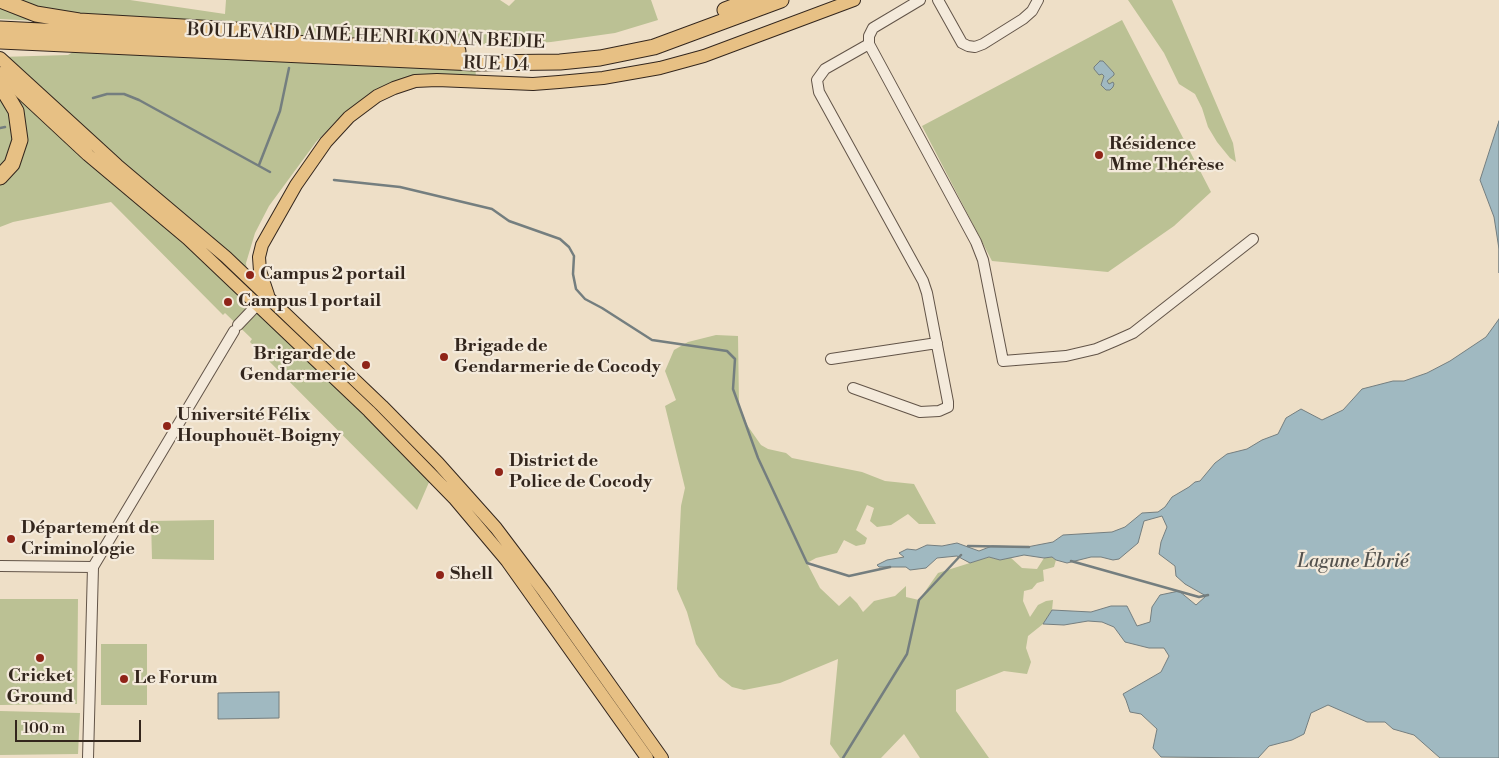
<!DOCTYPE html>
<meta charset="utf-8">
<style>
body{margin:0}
#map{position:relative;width:1499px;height:758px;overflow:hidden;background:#eedfc7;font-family:"Libre Bodoni",serif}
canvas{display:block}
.scale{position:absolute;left:15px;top:720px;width:126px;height:22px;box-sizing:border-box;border:2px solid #33261d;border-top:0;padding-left:6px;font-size:15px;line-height:18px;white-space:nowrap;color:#33261d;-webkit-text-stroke:4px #f4eadb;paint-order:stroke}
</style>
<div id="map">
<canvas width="1499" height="758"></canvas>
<div class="scale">100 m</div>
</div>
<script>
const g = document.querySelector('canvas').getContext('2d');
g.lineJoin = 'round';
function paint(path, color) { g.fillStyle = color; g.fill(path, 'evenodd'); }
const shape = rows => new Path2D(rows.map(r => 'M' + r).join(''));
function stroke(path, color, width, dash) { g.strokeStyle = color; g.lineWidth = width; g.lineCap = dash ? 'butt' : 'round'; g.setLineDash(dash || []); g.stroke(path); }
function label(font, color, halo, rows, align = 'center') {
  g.font = font + ' "Libre Bodoni",serif'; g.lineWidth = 4.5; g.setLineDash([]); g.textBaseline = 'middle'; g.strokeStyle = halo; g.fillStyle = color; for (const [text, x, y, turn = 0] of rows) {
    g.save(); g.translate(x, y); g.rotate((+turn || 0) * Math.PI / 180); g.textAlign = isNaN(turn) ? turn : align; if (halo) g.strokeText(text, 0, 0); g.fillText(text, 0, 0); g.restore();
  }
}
paint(shape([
 [0,0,130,0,225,14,226,0,500,0,509,6,515,0,651,0,658,20,615,33,551,42,512,45,473,44,0,19],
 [1128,0,1172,0,1233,143,1236,162,1230,158,1217,142,1208,127,1202,108,1195,94,1179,84,1164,53],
 [1122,20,1211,192,1174,226,1108,272,992,261,922,126],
 [76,50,475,66,476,76,443,75,358,104,338,119,316,142,269,206,255,233,246,263,248,279,258,299,330,362,433,473,417,510,250,342,252,339,225,313,223,315,111,202,13,222,0,227,0,57,68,55],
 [716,335,738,336,739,404,747,425,761,445,768,449,786,453,792,458,862,472,885,481,914,484,936,524,919,524,908,514,891,525,877,527,870,521,874,508,867,505,856,530,867,538,865,544,856,546,844,540,837,553,816,558,807,563,820,588,839,606,850,596,857,603,863,612,874,601,895,596,906,586,906,597,919,600,938,573,989,557,1000,560,1010,557,1022,568,1037,569,1044,558,1052,557,1056,560,1054,567,1043,570,1044,581,1037,583,1032,589,1024,591,1023,601,1030,617,1038,605,1046,601,1053,600,1052,610,1043,624,1028,636,1026,648,1031,662,1027,674,1004,671,956,690,956,711,989,758,920,758,904,734,881,758,840,758,830,744,838,659,780,683,744,690,732,687,719,677,696,644,687,612,677,589,681,506,685,488,665,406,676,400,665,371,674,350,688,342],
 [214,520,214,560,152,559,151,521],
 [0,599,78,599,77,704,0,705],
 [101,644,147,644,147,705,101,705],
 [0,711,80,713,78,754,0,755]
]), '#bbc194');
const water = shape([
 [1100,61,1103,61,1114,73,1114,75,1107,81,1109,84,1113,82,1114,84,1113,87,1110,90,1106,90,1101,85,1104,76,1102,74,1099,75,1094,69,1094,67,1100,61],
 [1499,121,1499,273,1499,249,1494,217,1480,180,1499,121],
 [1499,319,1499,758,1440,758,1414,735,1393,729,1385,722,1367,722,1328,705,1311,713,1304,734,1292,740,1269,746,1258,758,1161,757,1153,748,1157,729,1141,714,1130,712,1126,700,1123,694,1161,672,1169,656,1164,648,1149,648,1125,642,1114,627,1102,622,1088,621,1064,625,1043,624,1052,610,1091,612,1111,606,1127,606,1137,626,1150,622,1152,607,1160,595,1179,591,1196,605,1206,596,1185,584,1176,576,1175,566,1159,554,1161,542,1167,527,1162,516,1144,521,1138,543,1119,559,1113,560,1101,557,1091,557,1067,563,1056,560,1052,557,1044,558,1024,555,1000,560,989,557,970,563,957,556,937,558,926,568,910,570,906,567,879,567,877,565,887,560,904,557,899,553,907,549,916,550,927,545,942,546,957,543,979,551,992,546,1027,547,1053,542,1063,535,1112,532,1125,527,1142,513,1158,512,1165,507,1172,497,1189,487,1195,482,1200,481,1215,463,1227,454,1247,449,1262,440,1278,434,1286,418,1301,409,1322,420,1343,410,1362,389,1393,381,1404,381,1427,373,1450,361,1486,337,1499,319],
 [279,692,279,718,218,719,218,693,279,692]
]);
paint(water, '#a0b9c1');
stroke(water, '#747e7f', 1);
stroke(shape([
 [93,98,107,94,124,94,139,100,270,172],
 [0,128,5,127],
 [259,165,280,111,289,68],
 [334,180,400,187,492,209,509,221,560,239,569,247,574,256,573,274,576,289,585,299,602,308,652,340,727,351,735,359,733,389,758,458,807,563,849,576,890,567],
 [968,546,1029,547],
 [1071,561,1199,597,1208,595],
 [843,758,907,654,919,600,961,555]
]), '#747e7f', 2.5);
const minor = shape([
 [920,0,873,28,869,36,869,44,976,242,983,260,1003,361,1066,356,1096,349,1115,341,1133,333,1253,239],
 [938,0,962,43,968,46,975,47,983,44,1023,19,1032,11,1038,0],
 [238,325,257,305],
 [831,359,937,343],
 [853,388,920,412,939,411,948,407,948,402,927,293,923,281,819,92,817,80,825,69,869,44],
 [0,566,93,567],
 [88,758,93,567,234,331]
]);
const major = shape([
 [0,58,117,165,226,257,382,406,438,463,496,528,545,593,662,758],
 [0,73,88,155,188,239,369,411,454,498,507,561,647,758],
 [268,295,260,271,259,257,262,245,296,185,326,142,349,117,377,96,394,88,415,81,437,80,533,84,559,82,603,78,660,68,704,56,854,0]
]);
const highway = shape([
 [0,0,36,14,79,21,287,33],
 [725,10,751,0],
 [0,29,458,51],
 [0,41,475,63,560,62,600,58,654,47,781,0],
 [0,84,16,111,20,140,12,164,0,177]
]);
stroke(minor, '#625448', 12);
stroke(major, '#33261d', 14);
stroke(highway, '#33261d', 17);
stroke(minor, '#f4eadb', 10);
stroke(major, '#e7c084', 12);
stroke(highway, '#e7c084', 15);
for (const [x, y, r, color] of [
 [1099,155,5,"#8f2418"],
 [250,275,5,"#8f2418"],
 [228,302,5,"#8f2418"],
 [444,357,5,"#8f2418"],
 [366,365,5,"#8f2418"],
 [167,426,5,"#8f2418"],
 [499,472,5,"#8f2418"],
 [11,539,5,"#8f2418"],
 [440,575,5,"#8f2418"],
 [40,658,5,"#8f2418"],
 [124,679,5,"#8f2418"]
]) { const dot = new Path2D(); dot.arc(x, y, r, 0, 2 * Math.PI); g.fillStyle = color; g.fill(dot); stroke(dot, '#f4eadb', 2); }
label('18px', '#33261d', '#f4eadb', [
 ["BOULEVARD AIMÉ HENRI KONAN BEDIE",366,37,2],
 ["RUE D4",496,65,2]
]);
label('bold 18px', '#33261d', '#f4eadb', [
 ["Résidence",1109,145],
 ["Mme Thérèse",1109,166],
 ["Campus 2 portail",260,275],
 ["Campus 1 portail",238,302],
 ["Brigade de",454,347],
 ["Gendarmerie de Cocody",454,368],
 ["Brigarde de",356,355,"right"],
 ["Gendarmerie",356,376,"right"],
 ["Université Félix",177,416],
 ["Houphouët-Boigny",177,437],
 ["District de",509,462],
 ["Police de Cocody",509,483],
 ["Département de",21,529],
 ["Criminologie",21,550],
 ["Shell",450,575],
 ["Cricket",40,677,"center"],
 ["Ground",40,698,"center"],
 ["Le Forum",134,679]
], 'left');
label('italic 19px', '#54524e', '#f4eadb', [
 ["Lagune Ébrié",1353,562]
]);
</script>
